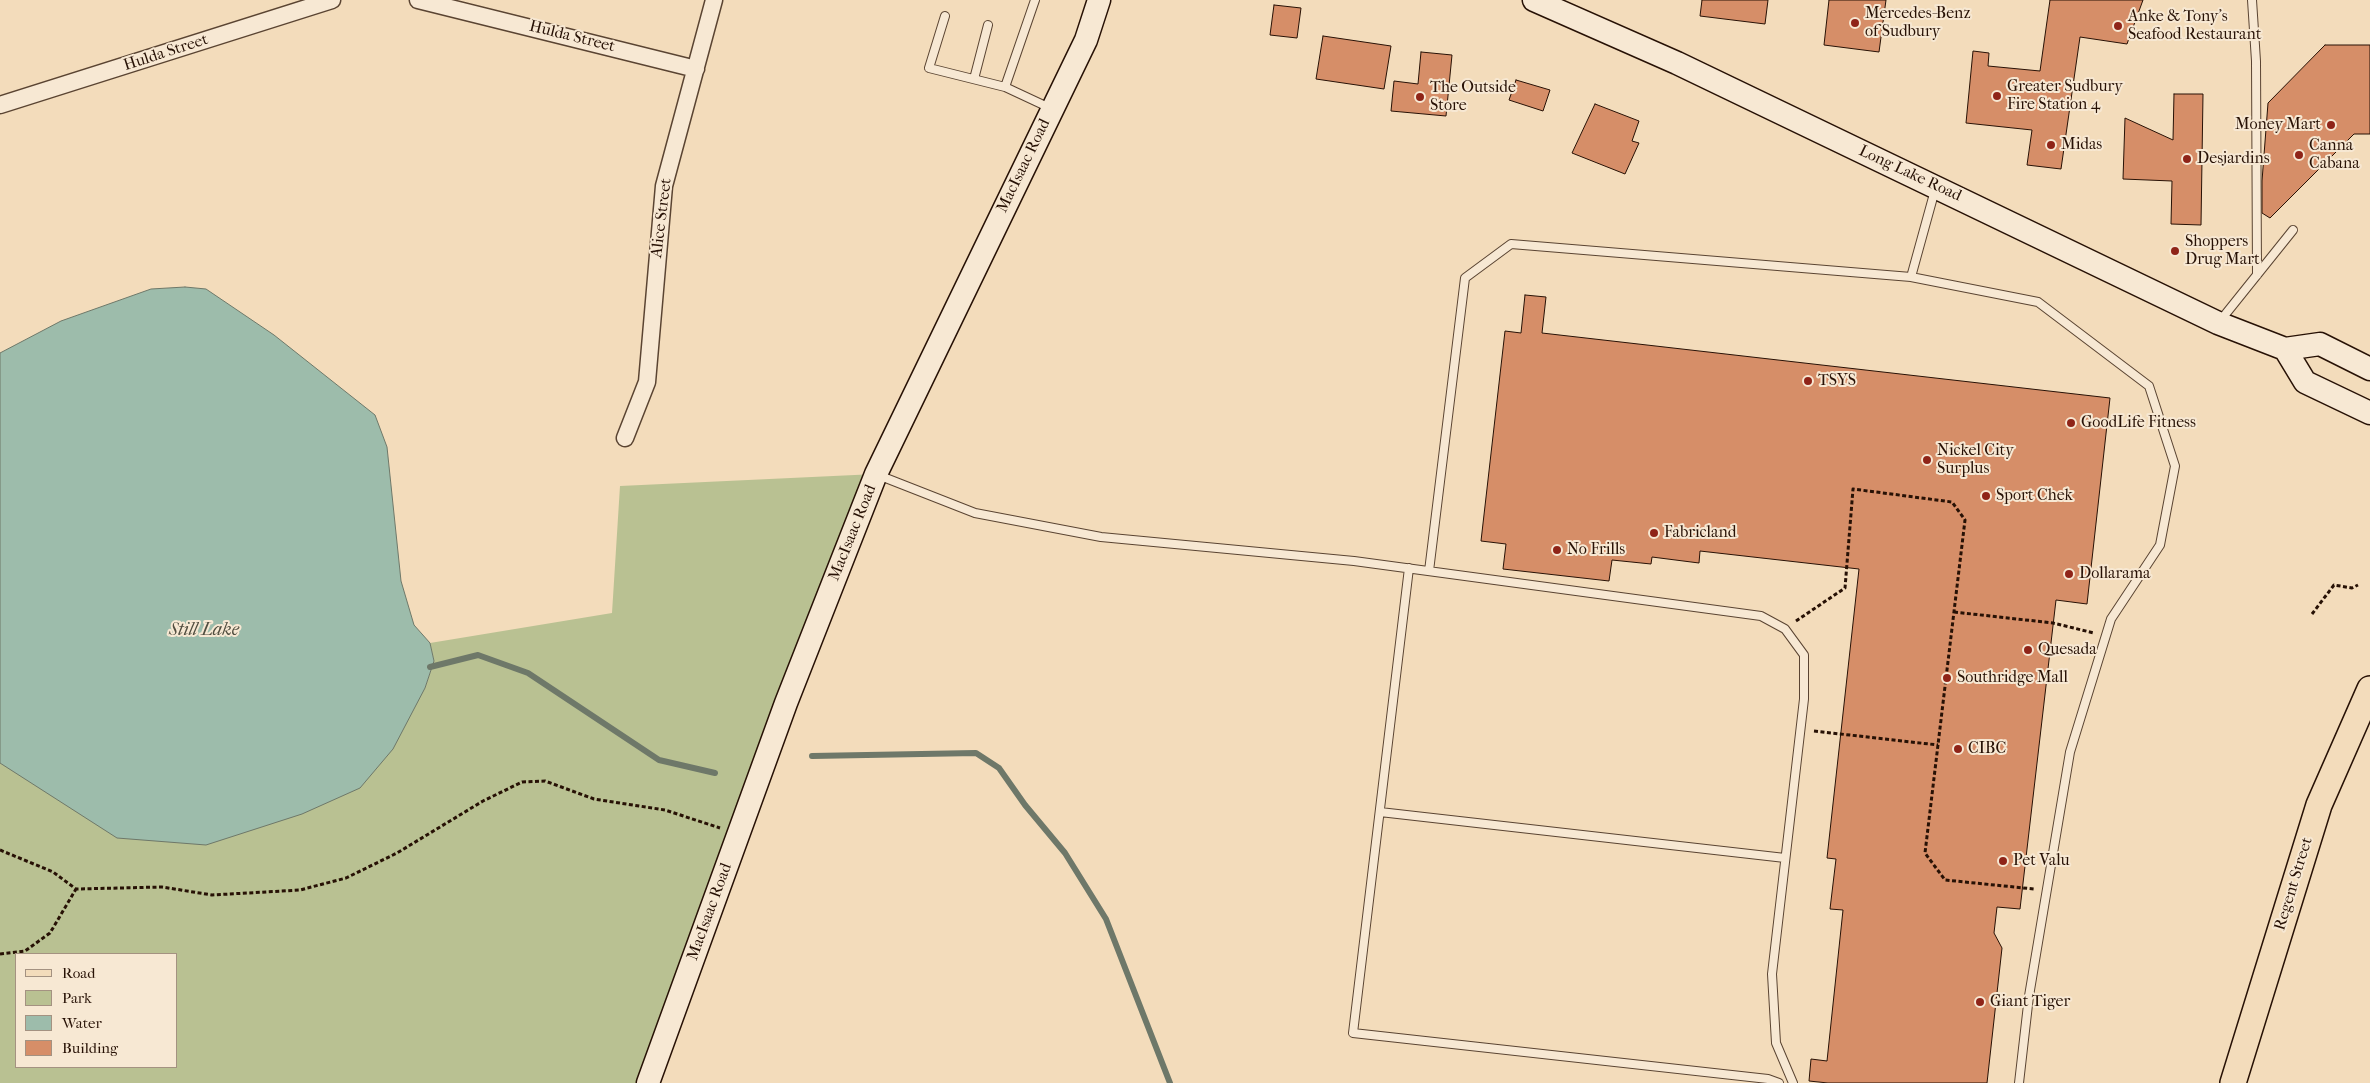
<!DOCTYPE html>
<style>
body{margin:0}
#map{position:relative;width:2370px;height:1083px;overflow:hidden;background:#f3dcbb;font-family:"IM FELL French Canon",serif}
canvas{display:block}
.legend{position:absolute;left:15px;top:953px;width:162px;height:115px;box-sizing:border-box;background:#f7e8d3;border:1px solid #a49281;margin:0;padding:6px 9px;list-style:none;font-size:15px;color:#271105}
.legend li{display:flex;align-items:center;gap:10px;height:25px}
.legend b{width:25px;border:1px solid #a49281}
</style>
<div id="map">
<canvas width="2370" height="1083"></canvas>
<ul class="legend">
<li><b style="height:6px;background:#f3dcbb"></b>Road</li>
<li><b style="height:14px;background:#b9c192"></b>Park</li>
<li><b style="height:14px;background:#9dbcab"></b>Water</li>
<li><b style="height:14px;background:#d68e68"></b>Building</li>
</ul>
</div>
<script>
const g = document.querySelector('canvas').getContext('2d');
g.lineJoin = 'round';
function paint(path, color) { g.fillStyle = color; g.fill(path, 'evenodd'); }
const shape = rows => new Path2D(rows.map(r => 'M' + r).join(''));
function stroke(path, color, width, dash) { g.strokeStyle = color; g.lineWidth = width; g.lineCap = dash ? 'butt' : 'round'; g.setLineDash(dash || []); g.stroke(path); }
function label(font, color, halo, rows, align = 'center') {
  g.font = font + ' "IM FELL French Canon",serif'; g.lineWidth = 4; g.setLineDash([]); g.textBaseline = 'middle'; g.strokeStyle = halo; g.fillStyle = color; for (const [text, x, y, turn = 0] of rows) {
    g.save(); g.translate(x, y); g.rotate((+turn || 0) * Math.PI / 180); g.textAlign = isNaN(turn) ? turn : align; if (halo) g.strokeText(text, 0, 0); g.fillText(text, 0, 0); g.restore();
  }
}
paint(shape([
 [876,474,648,1083,0,1083,0,763,6,766,425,688,434,661,430,643,612,613,620,486],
 [16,954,176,954,176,1067,16,1067]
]), '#b9c192');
const water = shape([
 [185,287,206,289,274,335,375,415,387,447,401,581,414,625,430,643,434,661,425,688,393,749,360,788,302,814,206,845,117,838,0,763,0,353,61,321,151,289,185,287]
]);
paint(water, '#9dbcab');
stroke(water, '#6e7869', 1);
stroke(shape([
 [430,667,478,655,528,673,659,760,715,773],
 [812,756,976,753,999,768,1025,805,1065,853,1106,919,1170,1083]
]), '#6e7869', 6);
const building = shape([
 [1702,0,1768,0,1765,24,1700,16,1702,0],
 [1829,0,1886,0,1879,52,1824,45,1829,0],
 [2050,0,2143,0,2127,44,2080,37,2061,169,2027,165,2032,130,1966,123,1973,51,1989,53,1988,66,2040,71,2050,0],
 [1274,5,1301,8,1297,38,1270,35,1274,5],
 [1323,36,1391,46,1384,89,1316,79,1323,36],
 [2325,45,2370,45,2370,134,2354,134,2270,218,2262,213,2262,181,2268,103,2325,45],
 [1421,52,1452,55,1446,116,1391,111,1394,81,1418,84,1421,52],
 [1516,80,1550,90,1543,111,1509,100,1516,80],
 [2174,94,2203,94,2201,225,2171,224,2172,181,2123,179,2125,118,2173,140,2174,94],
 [1595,104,1639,121,1632,141,1639,143,1625,174,1572,153,1595,104],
 [1525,295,1546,297,1542,333,2110,398,2087,604,2056,600,2020,909,1997,907,1994,933,2002,948,1987,1083,1828,1083,1809,1081,1811,1059,1827,1061,1843,910,1830,909,1836,859,1827,858,1859,569,1700,551,1699,563,1652,557,1651,564,1612,560,1609,581,1503,569,1506,544,1481,541,1505,331,1521,333,1525,295]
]);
paint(building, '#d68e68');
stroke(building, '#271105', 1);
const lane = shape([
 [1035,0,1005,87,1050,108],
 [2252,0,2256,61,2257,275],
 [945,16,929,68,1005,87],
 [974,79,988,25],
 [1935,190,1911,277,2038,302,2149,386,2175,466,2160,545,2111,619,2070,752,2029,996,2019,1083],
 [2220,321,2293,230],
 [878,475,975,513,1101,537,1354,561,1761,616,1785,629,1804,655,1804,699,1772,974,1776,1043,1793,1083],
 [1409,568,1353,1033,1768,1079,1779,1083],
 [1429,571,1465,278,1511,244,1911,277],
 [1380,812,1785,858]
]);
const street = shape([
 [418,0,696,69],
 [0,105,332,0],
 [625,438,647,382,664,186,714,0]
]);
const secondary = shape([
 [1534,0,1677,63,2218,323,2285,349,2320,344,2370,369],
 [2285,349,2305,382,2370,413],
 [648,1083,786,703,876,474,1086,40,1099,0]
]);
const primary = shape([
 [2233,1083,2319,805,2370,689]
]);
stroke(lane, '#5a4432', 10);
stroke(street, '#5a4432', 19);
stroke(secondary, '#271105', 25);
stroke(primary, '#271105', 28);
stroke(shape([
 [1954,612,2053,623,2094,633],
 [2312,614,2334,585,2352,588,2358,585],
 [1796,621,1845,588,1853,489,1952,502,1965,520,1925,853,1945,880,2034,889],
 [1814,731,1938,745],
 [0,850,53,872,76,889,162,887,212,895,300,890,346,878,397,853,483,801,522,782,545,781,594,799,665,810,720,828],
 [0,954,25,951,50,933,76,889]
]), '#271105', 3, [4, 2.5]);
stroke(lane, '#f7e8d3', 8);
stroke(street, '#f7e8d3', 16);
stroke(secondary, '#f7e8d3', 22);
stroke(primary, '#f3dcbb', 25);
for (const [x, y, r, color] of [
 [1855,23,5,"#8f2418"],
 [2118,26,5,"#8f2418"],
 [1997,96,5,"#8f2418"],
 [1420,97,5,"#8f2418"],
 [2331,125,5,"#8f2418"],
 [2051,145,5,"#8f2418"],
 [2299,155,5,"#8f2418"],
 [2187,159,5,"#8f2418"],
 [2175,251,5,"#8f2418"],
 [1808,381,5,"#8f2418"],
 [2071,423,5,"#8f2418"],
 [1927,460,5,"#8f2418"],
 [1986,496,5,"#8f2418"],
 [1654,533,5,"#8f2418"],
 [1557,550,5,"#8f2418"],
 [2069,574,5,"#8f2418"],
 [2028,650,5,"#8f2418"],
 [1947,678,5,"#8f2418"],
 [1958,749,5,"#8f2418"],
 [2003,861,5,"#8f2418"],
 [1980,1002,5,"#8f2418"]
]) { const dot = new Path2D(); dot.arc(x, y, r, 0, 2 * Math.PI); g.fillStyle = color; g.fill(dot); stroke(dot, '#f7e8d3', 2); }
label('16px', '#271105', '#f7e8d3', [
 ["Mercedes-Benz",1865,14],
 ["of Sudbury",1865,32],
 ["Anke & Tony's",2128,17],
 ["Seafood Restaurant",2128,35],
 ["Greater Sudbury",2007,87],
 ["Fire Station 4",2007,105],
 ["The Outside",1430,88],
 ["Store",1430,106],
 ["Money Mart",2321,125,"right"],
 ["Midas",2061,145],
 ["Canna",2309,146],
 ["Cabana",2309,164],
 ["Desjardins",2197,159],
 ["Shoppers",2185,242],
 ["Drug Mart",2185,260],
 ["TSYS",1818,381],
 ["GoodLife Fitness",2081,423],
 ["Nickel City",1937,451],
 ["Surplus",1937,469],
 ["Sport Chek",1996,496],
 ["Fabricland",1664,533],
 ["No Frills",1567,550],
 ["Dollarama",2079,574],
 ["Quesada",2038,650],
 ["Southridge Mall",1957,678],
 ["CIBC",1968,749],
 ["Pet Valu",2013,861],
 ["Giant Tiger",1990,1002]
], 'left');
label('16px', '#271105', '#f7e8d3', [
 ["Hulda Street",572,37,14],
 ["Hulda Street",166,53,-18],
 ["MacIsaac Road",1024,166,-64],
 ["Long Lake Road",1910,174,25],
 ["Alice Street",662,218,-83],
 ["MacIsaac Road",853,533,-68],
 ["Regent Street",2294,884,-73],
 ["MacIsaac Road",710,912,-70]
]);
label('italic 18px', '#504d3f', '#f7e8d3', [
 ["Still Lake",204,631]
]);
</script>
